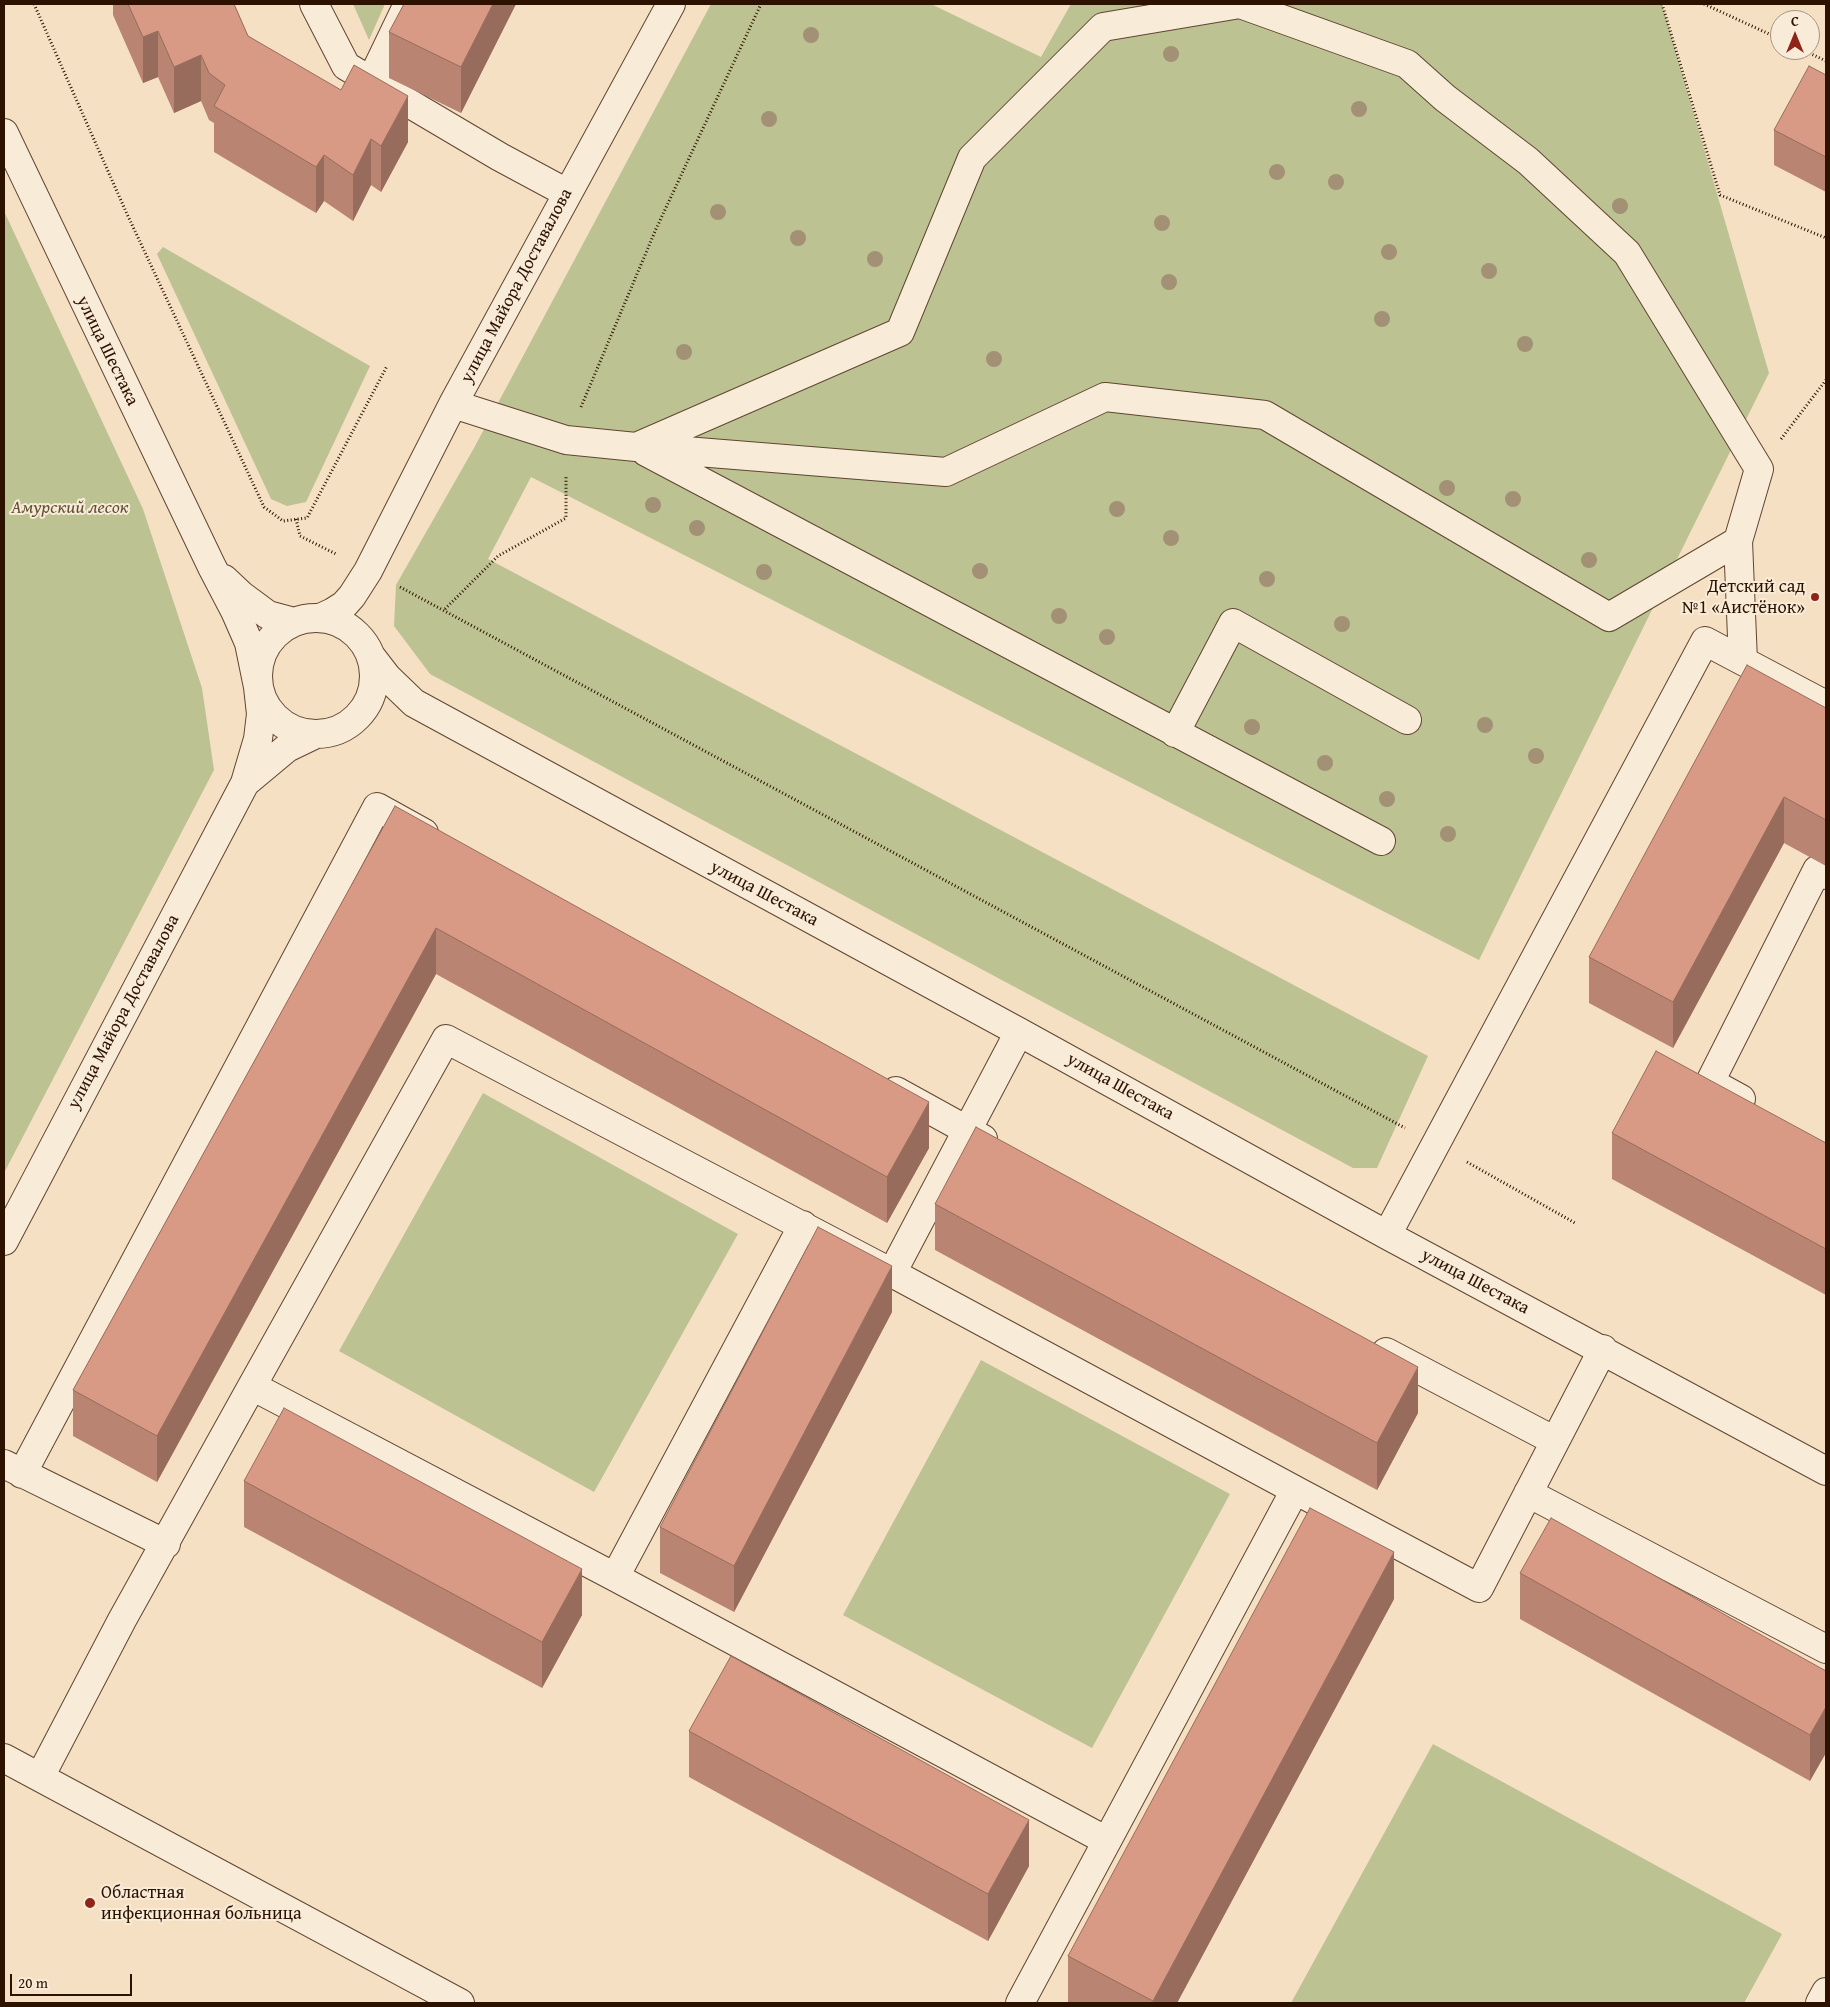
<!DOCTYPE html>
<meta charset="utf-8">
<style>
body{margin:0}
#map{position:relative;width:1830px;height:2007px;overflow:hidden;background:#f5e0c3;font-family:"Gentium Book Plus",serif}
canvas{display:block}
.frame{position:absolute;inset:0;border:5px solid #2d1200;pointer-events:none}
.north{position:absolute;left:1770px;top:10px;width:50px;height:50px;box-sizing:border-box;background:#f8ebd8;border:1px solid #a79482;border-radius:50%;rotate:0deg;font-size:14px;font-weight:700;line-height:20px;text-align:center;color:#2d1200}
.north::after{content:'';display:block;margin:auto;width:18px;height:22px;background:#8f2418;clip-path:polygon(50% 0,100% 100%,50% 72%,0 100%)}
.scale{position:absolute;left:10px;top:1974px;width:122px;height:22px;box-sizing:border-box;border:2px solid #2d1200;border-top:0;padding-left:6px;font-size:15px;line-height:18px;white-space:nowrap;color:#2d1200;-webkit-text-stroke:4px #f8ebd8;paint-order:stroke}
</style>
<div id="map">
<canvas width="1830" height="2007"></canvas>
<div class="frame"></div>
<div class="north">С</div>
<div class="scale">20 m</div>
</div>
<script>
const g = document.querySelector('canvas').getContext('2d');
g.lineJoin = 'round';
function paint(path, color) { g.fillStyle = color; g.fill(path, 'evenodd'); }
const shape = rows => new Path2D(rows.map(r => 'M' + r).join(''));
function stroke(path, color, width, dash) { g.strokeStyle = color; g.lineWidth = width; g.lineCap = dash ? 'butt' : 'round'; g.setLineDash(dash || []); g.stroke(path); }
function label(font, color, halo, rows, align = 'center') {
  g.font = font + ' "Gentium Book Plus",serif'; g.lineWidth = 4; g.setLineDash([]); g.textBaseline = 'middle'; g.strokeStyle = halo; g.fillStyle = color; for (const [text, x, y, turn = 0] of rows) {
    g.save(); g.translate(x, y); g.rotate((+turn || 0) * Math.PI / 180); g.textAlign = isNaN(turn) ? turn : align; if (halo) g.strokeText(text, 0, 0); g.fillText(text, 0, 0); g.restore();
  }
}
paint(shape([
 [353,4,385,4,369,40],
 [711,4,931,4,1041,57,1071,4,1662,4,1769,373,1479,960,531,477,488,559,1428,1056,1377,1168,1353,1168,430,674,394,626,396,585,474,448],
 [4,211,143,509,202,688,214,770,4,1173],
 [163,247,370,366,306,502,287,506,271,499,157,254],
 [483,1093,738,1234,594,1492,339,1351],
 [981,1360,1230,1494,1092,1748,843,1615],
 [1433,1744,1782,1934,1744,2003,1291,2003]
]), '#bdc293');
const minor = shape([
 [314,4,346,66,500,157,567,193],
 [371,81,408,4],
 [4,133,212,567,235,611,249,643,258,687,261,714,258,739,245,783,4,1241],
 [453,404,566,440,636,447,900,332,972,158,1103,27,1240,4,1407,64,1445,98,1528,161,1627,253,1759,469,1738,541,1609,617,1265,415,1105,397,946,472,636,447],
 [646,452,1381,841],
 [1738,541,1743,661],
 [224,579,241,595,268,615,294,622],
 [320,618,333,612,344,605,352,596,368,571,453,404,671,4],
 '258 676a58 58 0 1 1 116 0a58 58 0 1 1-116 0Z',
 [370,655,387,677,414,703,1019,1032,1387,1235,1826,1471],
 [1175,733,1233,623,1407,720],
 [245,783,287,748,314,735],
 [896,1091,983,1139],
 [1741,1099,1710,1082,1817,870,1826,875],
 [1387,1235,1705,641,1826,705],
 [892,1273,1295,1490,1107,1841,615,1577,252,1386,446,1039,892,1273,1019,1032],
 [1386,1352,1555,1441],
 [4,1464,166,1544],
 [22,1474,377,807,424,833],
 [1295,1490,1479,1588,1603,1349],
 [1528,1493,1826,1649],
 [615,1577,803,1225],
 [4,1758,460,2003],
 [40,1777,122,1620,252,1386],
 [1020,2003,1107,1841],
 [1820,2003,1826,1992]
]);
stroke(minor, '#5f4631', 30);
stroke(shape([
 [34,4,127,214,264,507,283,521,307,518,387,366],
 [1662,4,1720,195,1826,238],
 [1704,4,1780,39],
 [1803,50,1826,61],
 [581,407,656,229,761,4],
 [1781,439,1826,380],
 [296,519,300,536,336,554],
 [400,587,1405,1128],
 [445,609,498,556,566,518,566,475],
 [1467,1162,1575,1223]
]), '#2d1200', 3, [1, 2.5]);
stroke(minor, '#f8ebd8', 28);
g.fillStyle = '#a29174';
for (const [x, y] of [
 [811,35],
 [1171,54],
 [1359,109],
 [769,119],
 [1277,172],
 [1336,182],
 [1620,206],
 [718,212],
 [1162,223],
 [798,238],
 [1389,252],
 [875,259],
 [1489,271],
 [1169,282],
 [1382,319],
 [1525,344],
 [684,352],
 [994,359],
 [1447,488],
 [1513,499],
 [653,505],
 [1117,509],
 [697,528],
 [1171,538],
 [1589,560],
 [980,571],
 [764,572],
 [1267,579],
 [1059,616],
 [1342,624],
 [1107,637],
 [1485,725],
 [1252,727],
 [1536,756],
 [1325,763],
 [1387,799],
 [1448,834]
]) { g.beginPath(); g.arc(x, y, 8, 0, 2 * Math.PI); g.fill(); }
paint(shape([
 [113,4,234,4,248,36,408,142,381,192,371,185,353,221,324,201,316,213,214,152,214,123,209,120,201,101,174,113,158,77,143,83,113,15],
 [404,4,516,4,461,113,389,78,389,32],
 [1826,75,1826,192,1774,165,1774,130],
 [1826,708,1826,866,1784,843,1673,1048,1589,1003,1589,957],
 [395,806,929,1148,887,1223,436,974,157,1482,73,1436,73,1390],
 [1612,1133,1826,1143,1826,1295,1612,1179],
 [935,1204,1418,1413,1377,1490,935,1250],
 [892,1312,734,1612,660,1573,660,1527],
 [244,1481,582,1615,542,1688,244,1527],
 [1520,1573,1826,1671,1810,1781,1520,1619],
 [1394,1599,1177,2003,1071,2003,1068,2002,1068,1956],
 [689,1731,1029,1866,988,1941,689,1777]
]), '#ba8472');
paint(shape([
 [493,4,516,4,461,113,461,67],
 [158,31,158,77,143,83,143,37],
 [201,55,201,101,174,113,174,67],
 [408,96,408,142,381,192,381,146],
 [371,139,371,185,353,221,353,175],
 [324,155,324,201,316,213,316,167],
 [1784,797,1784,843,1673,1048,1673,1002],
 [436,928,436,974,157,1482,157,1436],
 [929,1102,929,1148,887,1223,887,1177],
 [892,1266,892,1312,734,1612,734,1566],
 [1418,1367,1418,1413,1377,1490,1377,1443],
 [1394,1552,1394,1599,1177,2003,1153,2003,1153,2001],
 [582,1569,582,1615,542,1688,542,1642],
 [1826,1707,1826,1753,1810,1781,1810,1735],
 [1029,1820,1029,1866,988,1941,988,1894]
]), '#976c5c');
const building = shape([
 [128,4,234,4,248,36,341,90,354,65,408,96,381,146,371,139,353,175,324,155,316,167,214,106,225,85,209,73,201,55,174,67,158,31,143,37,128,4],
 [404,4,493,4,461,67,389,32,404,4],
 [1809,66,1826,75,1826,157,1774,130,1809,66],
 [1747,665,1826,708,1826,820,1784,797,1673,1002,1589,957,1747,665],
 [395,806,929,1102,887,1177,436,928,157,1436,73,1390,395,806],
 [1656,1051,1826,1143,1826,1249,1612,1133,1656,1051],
 [976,1127,1418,1367,1377,1443,935,1204,976,1127],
 [818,1227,892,1266,734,1566,660,1527,818,1227],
 [284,1408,582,1569,542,1642,244,1481,284,1408],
 [1310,1508,1394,1552,1153,2001,1068,1956,1310,1508],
 [1551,1518,1826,1671,1826,1707,1810,1735,1520,1573,1551,1518],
 [731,1656,1029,1820,988,1894,689,1731,731,1656]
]);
paint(building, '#d89a84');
stroke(building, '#976c5c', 1);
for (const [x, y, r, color] of [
 [1815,597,5,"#8f2418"],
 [90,1903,6,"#8f2418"]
]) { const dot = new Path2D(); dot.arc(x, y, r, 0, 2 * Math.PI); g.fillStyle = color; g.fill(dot); stroke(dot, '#f8ebd8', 2); }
label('18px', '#2d1200', '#f8ebd8', [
 ["улица Майора Доставалова",517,286,-62],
 ["улица Шестака",107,351,64],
 ["улица Шестака",764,894,28],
 ["улица Майора Доставалова",124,1012,-62],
 ["улица Шестака",1120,1087,29],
 ["улица Шестака",1475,1282,28]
]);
label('italic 18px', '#5f5033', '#f8ebd8', [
 ["Амурский лесок",70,508]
]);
label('18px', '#2d1200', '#f8ebd8', [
 ["Детский сад",1805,587],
 ["№1 «Аистёнок»",1805,608],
 ["Областная",101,1893,"left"],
 ["инфекционная больница",101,1914,"left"]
], 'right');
</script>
